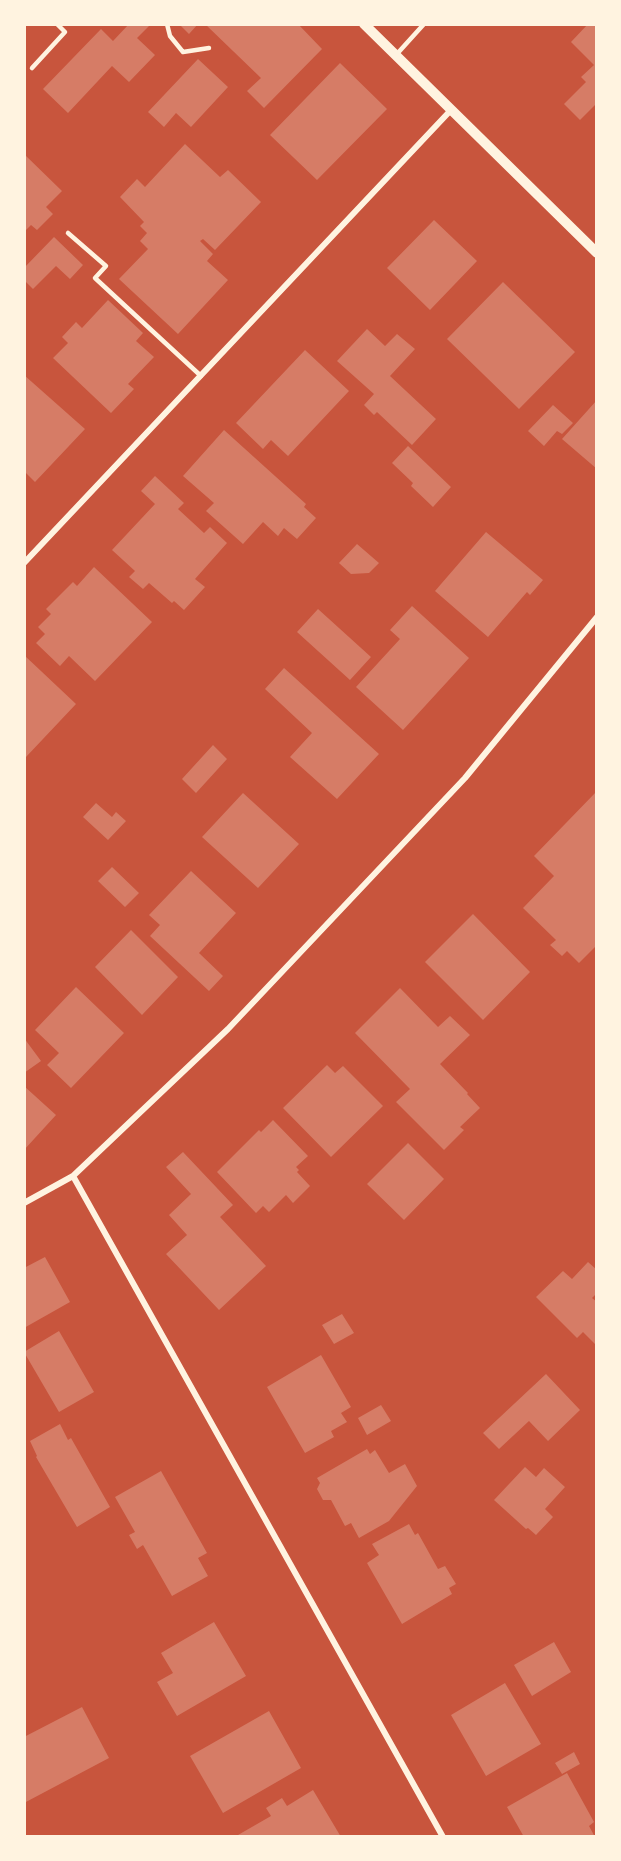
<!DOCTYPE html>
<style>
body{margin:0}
#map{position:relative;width:621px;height:1861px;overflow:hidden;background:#c8553d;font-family:Ubuntu,sans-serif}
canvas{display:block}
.frame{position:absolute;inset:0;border:26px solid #fff3e0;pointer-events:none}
</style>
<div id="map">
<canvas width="621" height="1861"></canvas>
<div class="frame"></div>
</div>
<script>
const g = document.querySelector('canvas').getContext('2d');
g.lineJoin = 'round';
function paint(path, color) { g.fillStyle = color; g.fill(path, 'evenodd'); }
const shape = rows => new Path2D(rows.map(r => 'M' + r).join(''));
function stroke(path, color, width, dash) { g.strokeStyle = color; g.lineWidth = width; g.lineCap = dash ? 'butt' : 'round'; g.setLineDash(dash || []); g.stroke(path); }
paint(shape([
 [129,24,147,24,149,26,137,38,155,55,129,82,112,66,68,113,43,89,101,29,113,41],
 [179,24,198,24,189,34],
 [205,24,298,24,322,49,264,108,247,91,261,78],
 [588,24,597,24,597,103,580,120,564,104,586,82,581,77,594,65,571,42],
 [198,59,228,87,191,127,176,113,164,127,148,112],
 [340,63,387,109,317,180,270,135],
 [185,144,220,177,228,170,261,202,215,250,203,239,200,241,213,254,207,261,228,280,178,334,119,279,148,249,140,241,147,233,140,226,144,222,120,197,137,179,145,187],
 [24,154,62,191,46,207,53,214,37,230,31,225,24,232],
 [434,220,477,261,430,310,387,268],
 [54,237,83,265,70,279,56,266,33,289,24,280,24,268],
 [503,282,575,352,519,409,447,339],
 [108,300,143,333,136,341,154,357,128,384,134,389,111,413,53,358,68,343,62,337,76,322,82,328],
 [367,329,385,346,397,334,415,349,390,376,436,419,412,445,377,412,374,415,364,405,374,394,337,361],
 [305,350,349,391,288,456,271,440,263,449,236,423],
 [24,375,85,429,35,482,24,471],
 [597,400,597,469,562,439],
 [553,405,573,423,562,434,557,431,544,446,528,431],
 [224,430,306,504,304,507,316,518,297,539,284,528,278,536,263,522,243,544,206,511,214,503,183,476],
 [408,446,451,487,433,507,411,486,413,483,392,463],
 [155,476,184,503,178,509,204,533,210,527,227,543,195,579,205,587,184,610,174,601,172,603,149,583,143,589,129,577,135,571,112,550,155,504,141,491],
 [486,532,543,580,530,595,527,592,488,637,435,591],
 [357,544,379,563,369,573,351,574,339,563],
 [94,567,152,622,95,681,69,656,60,666,36,643,45,634,38,627,51,614,46,609,73,582,77,586],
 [412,606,469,658,403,730,356,687,400,639,390,630],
 [318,609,371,657,350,680,297,632],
 [24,655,76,704,26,757,24,755],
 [284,668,379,754,337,799,290,757,312,733,265,689],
 [213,745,227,759,196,793,182,779],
 [597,791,597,945,579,963,567,951,562,956,550,945,556,940,523,908,554,876,534,856],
 [243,793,299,844,258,888,202,837],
 [96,803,112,817,116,812,126,821,108,840,83,817],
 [112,867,139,893,125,907,98,881],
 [191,871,236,913,199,953,223,976,209,991,150,936,160,925,149,915],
 [473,914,530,972,483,1020,425,962],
 [131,930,178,977,142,1015,95,967],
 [76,987,124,1033,71,1088,47,1065,59,1053,35,1030],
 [400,988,438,1027,450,1016,470,1035,440,1064,468,1093,467,1094,480,1108,460,1127,464,1130,444,1150,396,1102,410,1089,355,1033],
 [24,1038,41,1061,24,1073],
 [327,1065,335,1073,343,1066,383,1106,331,1157,283,1108],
 [24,1086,56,1115,24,1150],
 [273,1120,308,1156,296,1167,299,1170,297,1172,310,1186,293,1203,286,1195,269,1212,263,1206,256,1213,217,1172,259,1130,261,1132],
 [408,1143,444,1179,404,1220,367,1184],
 [183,1152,233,1205,220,1217,266,1266,219,1310,166,1254,187,1235,169,1215,191,1194,166,1167],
 [45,1257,70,1302,24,1328,24,1268],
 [588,1262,597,1270,597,1293,592,1298,597,1302,597,1346,583,1332,577,1338,536,1297,563,1271,572,1279],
 [342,1314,354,1333,334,1344,322,1325],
 [59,1331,94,1392,59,1412,24,1352],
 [321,1355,351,1407,341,1413,347,1422,331,1431,334,1437,305,1453,267,1387],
 [546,1374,580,1410,548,1441,529,1421,499,1449,483,1433],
 [381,1405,391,1421,367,1435,358,1418],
 [60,1424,68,1440,71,1438,110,1507,77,1527,36,1457,37,1456,30,1441],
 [367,1449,370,1454,375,1450,389,1473,405,1464,417,1486,389,1521,359,1538,351,1523,345,1526,331,1500,323,1500,317,1489,320,1483,317,1478],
 [525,1467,536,1477,544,1468,565,1487,545,1509,553,1517,536,1535,528,1528,526,1529,494,1500],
 [161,1471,207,1553,198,1558,208,1576,172,1596,143,1545,137,1549,129,1535,135,1532,115,1497],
 [409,1524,415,1535,418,1533,438,1569,445,1566,456,1584,449,1588,452,1594,402,1624,367,1563,379,1555,372,1544],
 [214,1622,246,1676,177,1716,157,1682,173,1673,161,1653],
 [554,1642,571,1672,532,1696,514,1665],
 [505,1683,541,1744,486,1776,451,1715],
 [82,1707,109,1758,24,1803,24,1737],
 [269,1711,301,1768,223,1813,190,1756],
 [574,1752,580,1764,562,1774,555,1763],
 [567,1773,594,1822,589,1826,595,1837,524,1837,507,1807],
 [313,1790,341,1837,239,1837,238,1835,271,1816,266,1808,282,1798,287,1806]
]), '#d67c66');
stroke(shape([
 [167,24,170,36,183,52,209,48],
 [396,55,424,24],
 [32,68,65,32,57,24],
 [68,233,106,266,95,278,201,376]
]), '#fff3e0', 4.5);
stroke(shape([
 [24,563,451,110],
 [73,1176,443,1837],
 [24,1203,73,1176,228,1029,465,778,597,617]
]), '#fff3e0', 6);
stroke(shape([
 [364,24,597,253]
]), '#fff3e0', 10);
</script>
